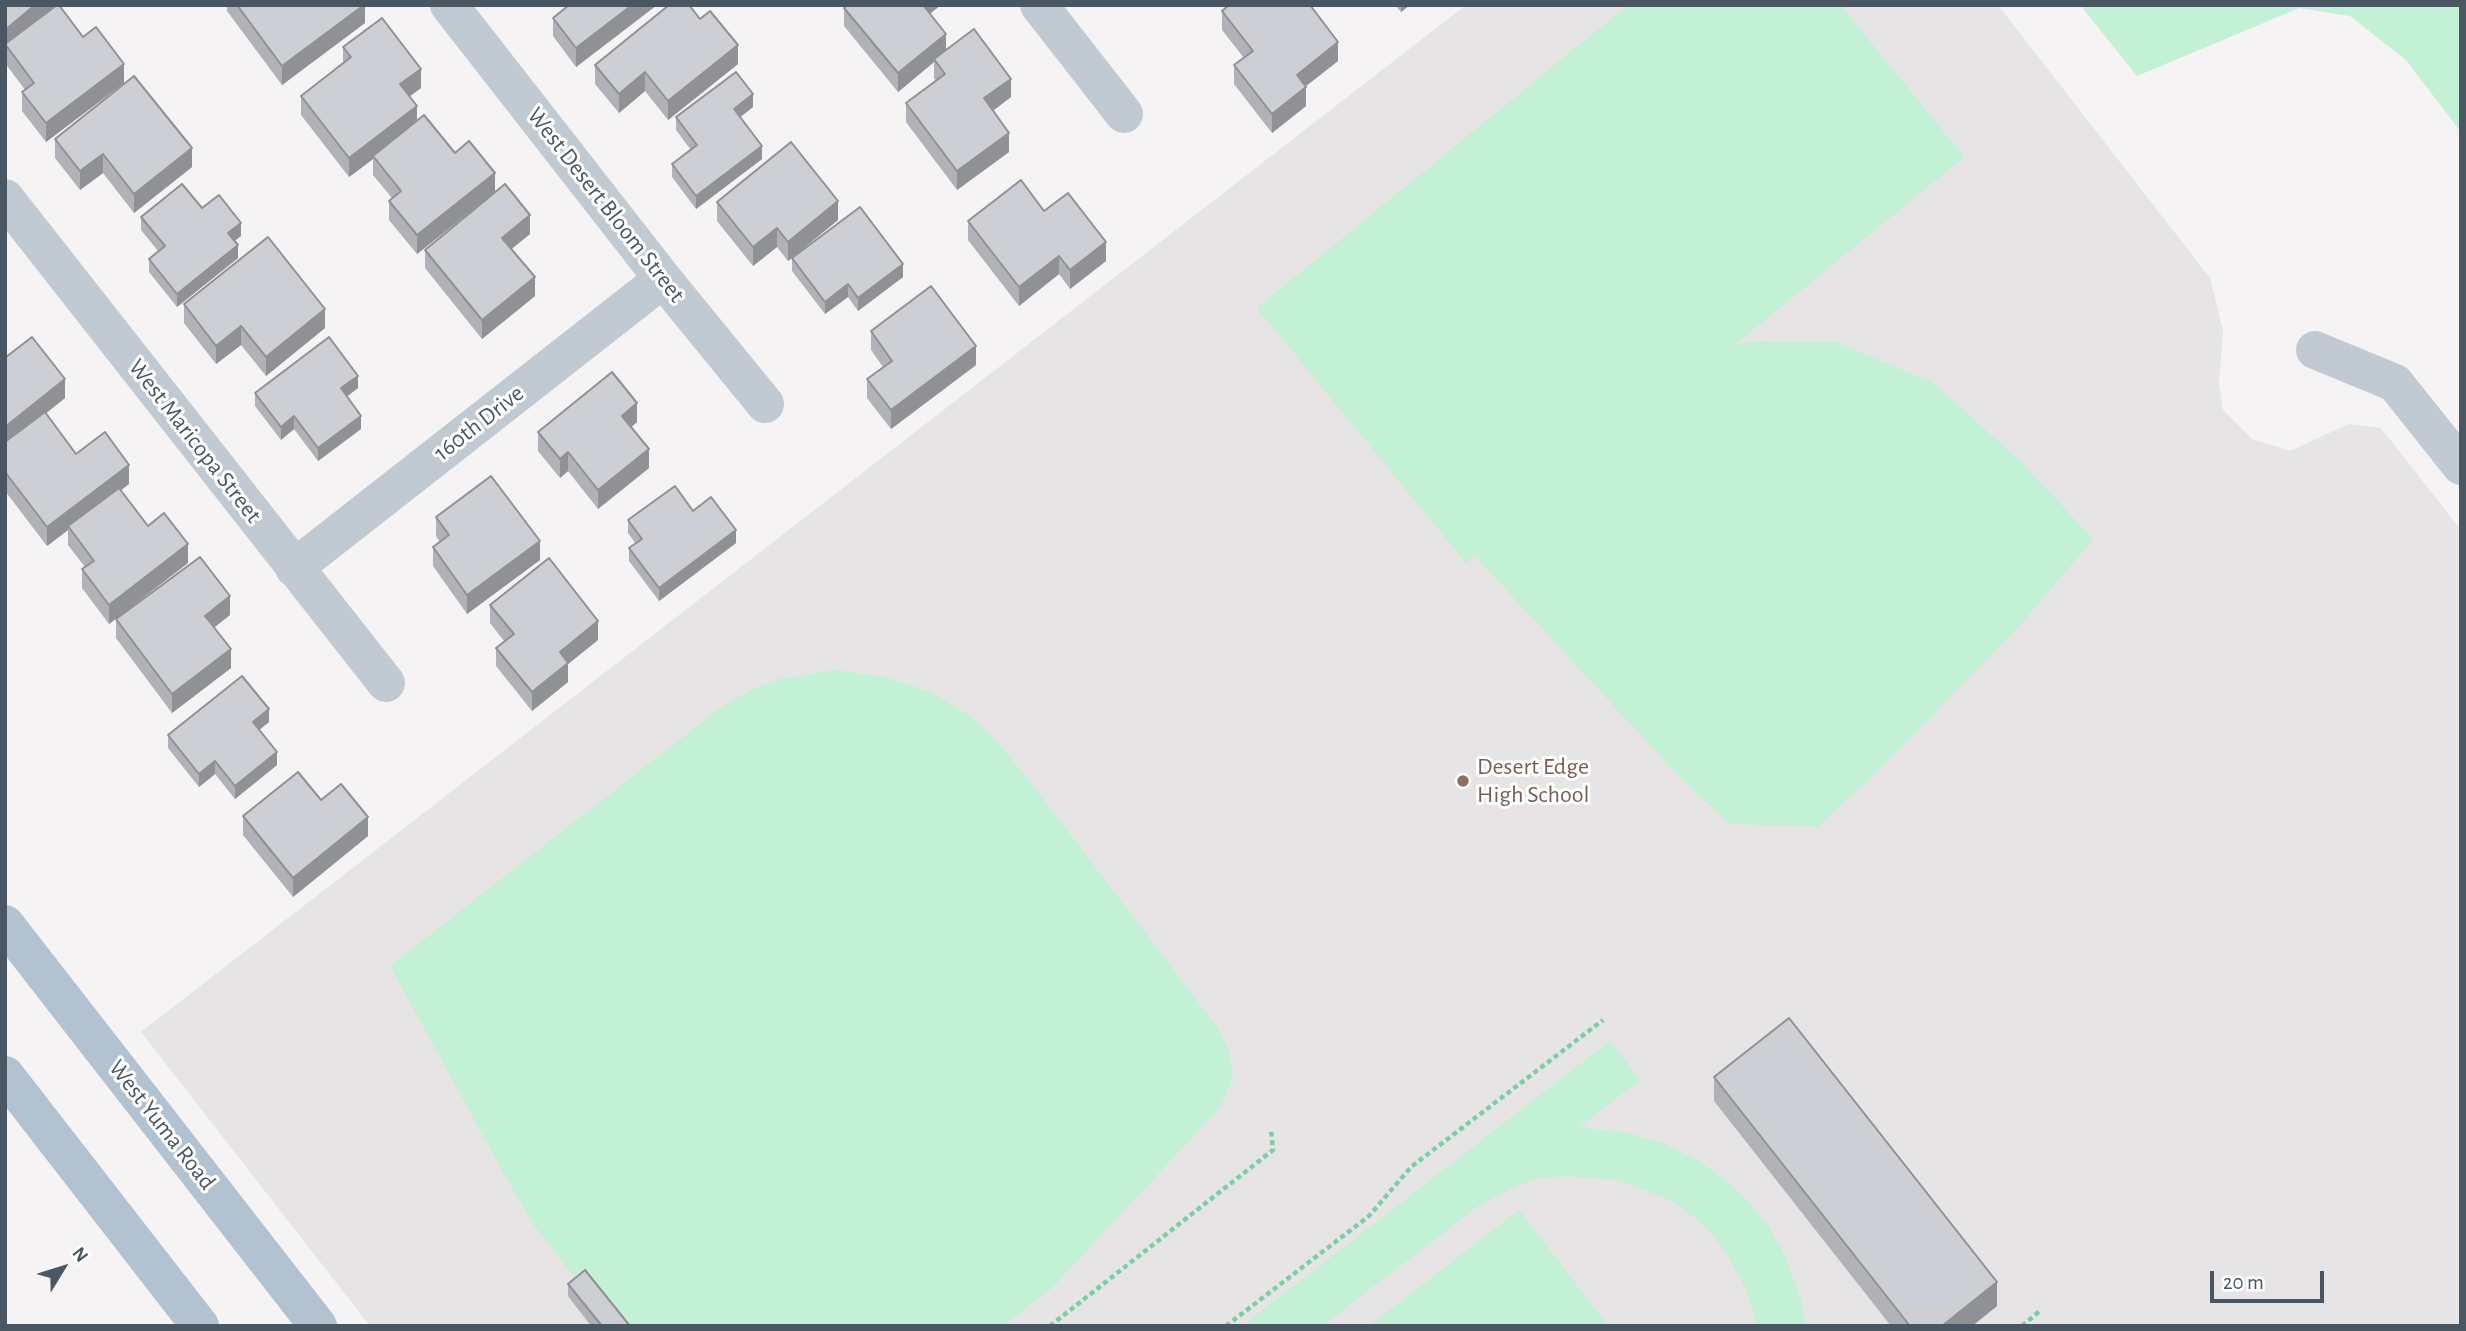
<!DOCTYPE html>
<style>
body{margin:0}
#map{position:relative;width:2466px;height:1331px;overflow:hidden;background:#f5f3f3;font-family:"Alegreya Sans",sans-serif}
canvas{display:block}
.frame{position:absolute;inset:0;border:7px solid #4a5661;pointer-events:none}
.north{position:absolute;left:28px;top:1233px;width:70px;height:70px;-webkit-text-stroke:5px #fff;paint-order:stroke;rotate:52deg;font-size:19px;font-weight:700;line-height:28px;text-align:center;color:#4a5661}
.north::after{content:'';display:block;margin:auto;width:24px;height:32px;background:#4a5661;clip-path:polygon(50% 0,100% 100%,50% 72%,0 100%)}
.scale{position:absolute;left:2210px;top:1271px;width:114px;height:32px;box-sizing:border-box;border:4px solid #4a5661;border-top:0;padding-left:9px;font-size:21px;line-height:24px;white-space:nowrap;color:#4a5661;-webkit-text-stroke:5px #fff;paint-order:stroke}
</style>
<div id="map">
<canvas width="2466" height="1331"></canvas>
<div class="frame"></div>
<div class="north">N</div>
<div class="scale">20 m</div>
</div>
<script>
const g = document.querySelector('canvas').getContext('2d');
g.lineJoin = 'round';
function paint(path, color) { g.fillStyle = color; g.fill(path, 'evenodd'); }
const shape = rows => new Path2D(rows.map(r => 'M' + r).join(''));
function stroke(path, color, width, dash) { g.strokeStyle = color; g.lineWidth = width; g.lineCap = dash ? 'butt' : 'round'; g.setLineDash(dash || []); g.stroke(path); }
function label(font, color, halo, rows, align = 'center') {
  g.font = font + ' "Alegreya Sans",sans-serif'; g.lineWidth = 6; g.setLineDash([]); g.textBaseline = 'middle'; g.strokeStyle = halo; g.fillStyle = color; for (const [text, x, y, turn = 0] of rows) {
    g.save(); g.translate(x, y); g.rotate((+turn || 0) * Math.PI / 180); g.textAlign = isNaN(turn) ? turn : align; if (halo) g.strokeText(text, 0, 0); g.fillText(text, 0, 0); g.restore();
  }
}
paint(shape([
 [1466,5,1998,5,2210,278,2223,331,2219,383,2223,410,2252,439,2290,451,2349,424,2381,428,2461,530,2461,1326,370,1326,141,1032]
]), '#e6e4e5');
paint(shape([
 [1628,5,1840,5,1964,157,1733,346,1757,341,1835,342,1932,382,2020,461,2093,539,2016,630,1868,780,1817,827,1729,824,1676,773,1475,556,1466,563,1257,308],
 [2080,5,2461,5,2461,132,2406,60,2350,16,2299,8,2137,76],
 [834,670,883,676,928,691,969,715,991,735,1024,774,1217,1027,1229,1051,1233,1078,1220,1107,1052,1288,1002,1326,613,1326,533,1224,500,1167,390,966,715,712,752,689,779,679],
 [1610,1041,1640,1080,1579,1127,1629,1133,1662,1143,1694,1158,1725,1180,1748,1201,1768,1226,1783,1252,1800,1296,1806,1326,1757,1326,1747,1291,1727,1254,1712,1234,1695,1218,1670,1200,1618,1180,1563,1176,1537,1179,1516,1186,1478,1206,1322,1326,1242,1326],
 [1519,1210,1608,1326,1369,1326]
]), '#c3f1d5');
stroke(shape([
 [1050,1326,1273,1150,1271,1129],
 [1226,1326,1369,1216,1411,1167,1603,1020],
 [2022,1326,2041,1310]
]), '#7ad0a6', 4.5, [5, 3.5]);
stroke(shape([
 [449,5,663,279,765,404],
 [1039,5,1124,114],
 [5,198,386,683],
 [2315,350,2395,383,2461,466],
 [294,568,663,279]
]), '#c1cad2', 38);
stroke(shape([
 [5,924,318,1326],
 [5,1075,200,1326]
]), '#b3c2d1', 38);
paint(shape([
 [5,5,83,37,124,83,46,142,22,111,22,92,25,90,5,63],
 [227,5,365,5,365,23,282,85,227,11],
 [569,5,657,5,576,67,553,36,553,18],
 [1395,5,1410,5,1401,12],
 [844,8,930,14,946,50,1011,97,993,111,1009,152,957,190,906,122,906,103,936,81,934,78,934,62,898,92,844,26],
 [1222,11,1338,61,1306,86,1306,106,1272,133,1234,84,1234,65,1244,58,1222,30],
 [343,47,421,88,409,97,417,121,455,153,495,192,417,254,389,220,389,201,392,198,373,175,373,159,349,177,301,115,301,96,343,63],
 [738,64,668,120,645,91,619,113,595,84,595,65],
 [753,107,740,117,762,159,696,209,672,177,672,164,691,150,676,130,676,117],
 [55,139,192,167,134,213,103,173,80,190,55,158],
 [717,202,838,220,788,261,777,247,753,266,717,221],
 [202,208,241,236,234,241,238,258,177,307,149,272,149,259,158,251,141,230,141,217],
 [1044,211,1106,261,1070,289,1059,274,1019,306,968,240,968,221],
 [530,234,512,249,535,296,482,339,425,268,425,250],
 [792,258,903,277,858,311,848,297,825,314,792,271],
 [184,304,325,328,266,376,241,345,216,364,184,323],
 [871,331,976,365,891,429,867,398,867,379,883,367,871,350],
 [5,357,65,398,46,413,76,454,129,484,121,490,148,526,188,563,109,624,82,588,82,569,85,567,68,545,68,530,47,546,5,491],
 [358,388,347,396,361,429,318,461,294,429,281,440,255,406,255,393],
 [637,422,631,427,649,468,598,509,568,471,560,478,538,451,538,432],
 [436,517,540,560,467,614,433,566,433,547,440,542,436,536],
 [628,520,736,543,659,601,629,561,629,548,636,544,628,533],
 [490,605,598,640,568,664,568,682,532,711,496,666,496,648,504,641,490,623],
 [230,615,214,628,231,668,172,713,116,638,116,619],
 [269,722,259,730,277,765,235,799,215,774,199,787,168,748,168,735],
 [321,800,368,836,293,897,243,835,243,816],
 [1714,1077,1997,1306,1972,1326,1891,1326,1714,1101],
 [568,1284,630,1326,591,1326,568,1296]
]), '#b0b2b7');
paint(shape([
 [35,5,58,5,5,44,5,30],
 [364,5,365,5,365,23,282,85,282,66],
 [632,5,657,5,576,67,576,48],
 [921,5,941,5,921,21],
 [1401,5,1410,5,1401,12],
 [946,34,946,53,934,59,934,62,898,92,898,73],
 [1338,42,1338,61,1297,93,1297,75],
 [738,45,738,64,668,120,668,101],
 [124,64,124,83,46,142,46,123],
 [421,69,421,88,400,103,400,84],
 [645,72,645,91,619,113,619,94],
 [1011,79,1011,97,984,117,984,98],
 [1306,87,1306,106,1272,133,1272,114],
 [753,94,753,107,734,122,734,109],
 [417,106,417,125,373,156,373,159,349,177,349,158],
 [1009,133,1009,152,957,190,957,171],
 [762,146,762,159,696,209,696,196],
 [192,148,192,167,134,213,134,194],
 [103,154,103,173,80,190,80,171],
 [495,173,495,192,417,254,417,235],
 [838,201,838,220,788,261,788,242],
 [530,215,530,234,502,256,502,238],
 [241,223,241,236,228,246,228,233],
 [777,228,777,247,753,266,753,247],
 [1106,242,1106,261,1070,289,1070,270],
 [238,245,238,258,177,307,177,294],
 [1059,256,1059,274,1019,306,1019,287],
 [903,264,903,277,858,311,858,298],
 [535,277,535,296,482,339,482,320],
 [848,284,848,297,825,314,825,302],
 [325,309,325,328,266,376,266,357],
 [241,326,241,345,216,364,216,346],
 [976,346,976,365,891,429,891,410],
 [358,376,358,388,341,401,341,388],
 [65,379,65,398,5,446,5,427],
 [637,403,637,422,622,435,622,416],
 [294,416,294,429,281,440,281,427],
 [361,416,361,429,318,461,318,448],
 [649,449,649,468,598,509,598,490],
 [568,452,568,471,560,478,560,459],
 [129,465,129,484,70,529,68,526,68,530,47,546,47,527],
 [736,530,736,543,659,601,659,588],
 [540,541,540,560,467,614,467,595],
 [188,544,188,563,109,624,109,605],
 [230,596,230,615,205,634,205,616],
 [598,621,598,640,568,664,568,682,532,711,532,692,560,652],
 [231,649,231,668,172,713,172,694],
 [269,709,269,722,253,735,253,722],
 [277,752,277,765,235,799,235,786],
 [215,761,215,774,199,787,199,774],
 [368,817,368,836,293,897,293,878],
 [1997,1282,1997,1306,1972,1326,1942,1326]
]), '#909195');
const building = shape([
 [5,5,35,5,5,30,5,5],
 [57,5,59,5,83,37,96,27,124,64,46,123,22,92,34,83,5,44,57,5],
 [237,5,364,5,282,66,237,5],
 [569,5,632,5,576,48,553,18,569,5],
 [669,5,689,5,700,19,710,11,738,45,668,101,645,72,619,94,595,65,669,5],
 [847,5,923,5,946,34,898,73,844,8,847,5],
 [1229,5,1310,5,1338,42,1297,75,1306,87,1272,114,1234,65,1253,51,1222,11,1229,5],
 [382,18,421,69,400,84,417,106,349,158,301,96,351,57,343,47,382,18],
 [974,29,1011,79,984,98,1009,133,957,171,906,103,945,74,934,59,974,29],
 [736,72,753,94,734,109,762,146,696,196,672,164,697,145,676,117,736,72],
 [134,76,192,148,134,194,103,154,80,171,55,139,134,76],
 [424,115,455,153,469,141,495,173,417,235,389,201,401,191,373,156,424,115],
 [791,142,838,201,788,242,777,228,753,247,717,202,791,142],
 [1021,180,1044,211,1068,193,1106,242,1070,270,1059,256,1019,287,968,221,1021,180],
 [182,184,202,208,219,195,241,223,228,233,238,245,177,294,149,259,165,246,141,217,182,184],
 [505,184,530,215,502,238,535,277,482,320,425,250,505,184],
 [860,207,903,264,858,298,848,284,825,302,792,258,860,207],
 [268,237,325,309,266,357,241,326,216,346,184,304,268,237],
 [931,286,976,346,891,410,867,379,892,361,871,331,931,286],
 [32,337,65,379,5,427,5,357,6,357,32,337],
 [329,337,358,376,341,388,361,416,318,448,294,416,281,427,255,393,329,337],
 [612,372,637,403,622,416,649,449,598,490,568,452,560,459,538,432,612,372],
 [45,412,76,454,105,432,129,465,47,527,5,472,5,442,45,412],
 [491,476,540,541,467,595,433,547,449,535,436,517,491,476],
 [675,486,693,511,711,497,736,530,659,588,629,548,642,539,628,520,675,486],
 [119,488,148,526,164,513,188,544,109,605,82,569,94,561,68,526,119,488],
 [200,557,230,596,205,616,231,649,172,694,116,619,200,557],
 [549,558,598,621,560,652,568,663,532,692,496,648,514,634,490,605,549,558],
 [242,676,269,709,253,722,277,752,235,786,215,761,199,774,168,735,242,676],
 [298,772,321,800,341,784,368,817,293,878,243,816,298,772],
 [1789,1018,1997,1282,1942,1326,1910,1326,1714,1077,1789,1018],
 [585,1270,630,1326,602,1326,568,1284,585,1270]
]);
paint(building, '#cdcfd5');
stroke(building, '#909195', 2);
for (const [x, y, r, color] of [
 [1463,781,7,"#8d6e63"]
]) { const dot = new Path2D(); dot.arc(x, y, r, 0, 2 * Math.PI); g.fillStyle = color; g.fill(dot); stroke(dot, '#fff', 2.5); }
label('24px', '#4a5661', '#fff', [
 ["West Desert Bloom Street",606,205,52],
 ["160th Drive",479,423,-38],
 ["West Maricopa Street",195,441,52],
 ["West Yuma Road",162,1125,52]
]);
label('24px', '#785e54', '#fff', [
 ["Desert Edge",1477,767],
 ["High School",1477,795]
], 'left');
</script>
